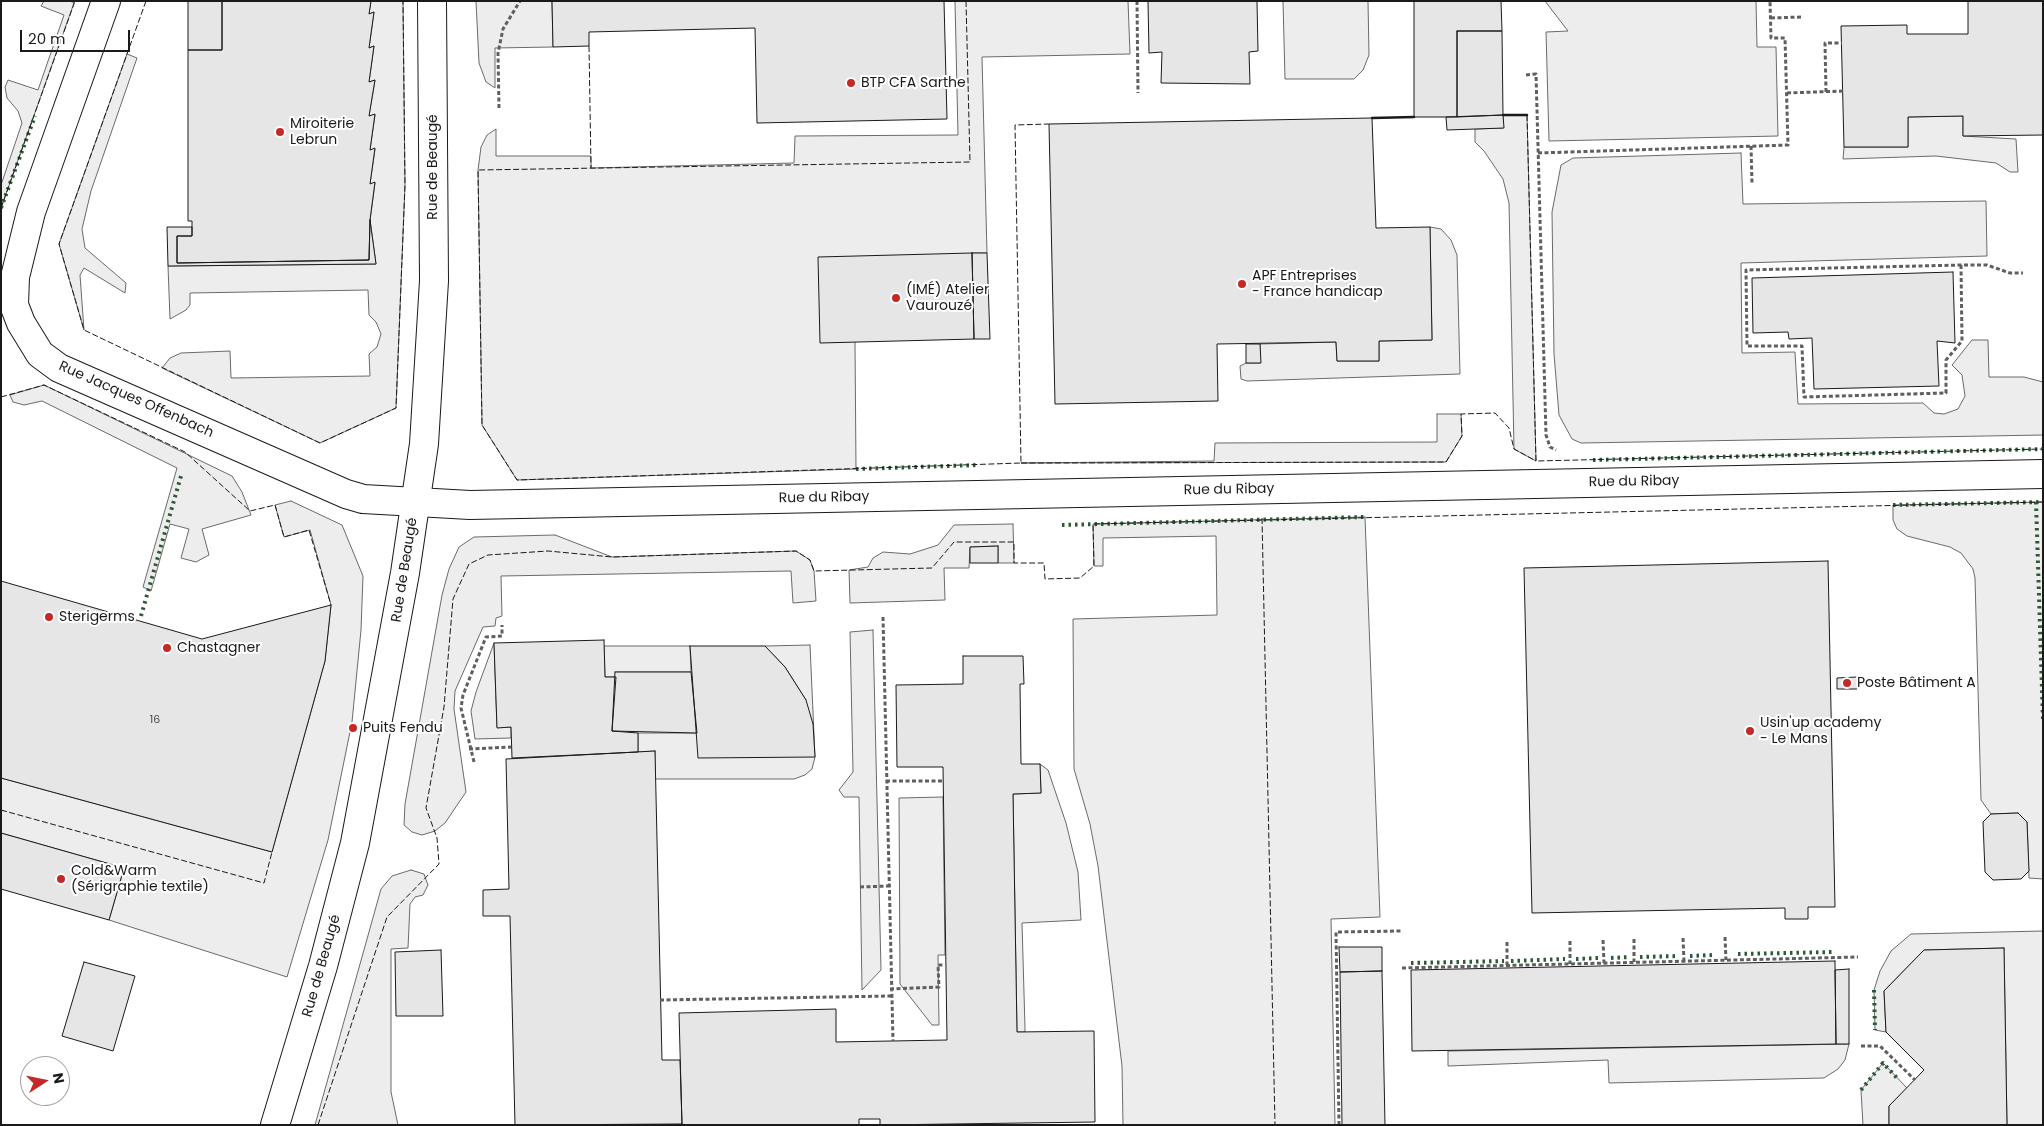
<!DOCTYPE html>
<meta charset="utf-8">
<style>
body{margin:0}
#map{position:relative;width:2044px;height:1126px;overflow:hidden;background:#fff;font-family:Poppins,sans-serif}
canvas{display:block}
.frame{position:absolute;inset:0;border:2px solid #1a1a1a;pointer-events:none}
.north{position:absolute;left:20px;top:1056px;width:50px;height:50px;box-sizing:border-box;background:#fff;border:1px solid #a3a3a3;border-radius:50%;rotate:79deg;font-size:14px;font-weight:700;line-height:20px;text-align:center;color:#1a1a1a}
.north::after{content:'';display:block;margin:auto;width:18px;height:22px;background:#c62828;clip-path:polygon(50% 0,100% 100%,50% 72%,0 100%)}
.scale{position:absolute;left:20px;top:30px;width:110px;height:22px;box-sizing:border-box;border:2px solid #1a1a1a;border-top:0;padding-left:6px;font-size:15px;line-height:18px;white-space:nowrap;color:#1a1a1a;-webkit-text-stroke:4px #fff;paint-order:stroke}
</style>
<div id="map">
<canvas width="2044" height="1126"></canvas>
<div class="frame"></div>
<div class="north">N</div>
<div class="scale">20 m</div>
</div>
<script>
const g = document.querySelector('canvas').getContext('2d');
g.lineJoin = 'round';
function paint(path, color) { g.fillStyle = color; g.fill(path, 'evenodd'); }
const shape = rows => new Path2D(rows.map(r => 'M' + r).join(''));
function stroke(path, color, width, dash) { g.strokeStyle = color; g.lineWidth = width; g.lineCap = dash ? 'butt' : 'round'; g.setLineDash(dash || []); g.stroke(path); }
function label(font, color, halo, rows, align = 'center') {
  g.font = font + ' Poppins,sans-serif'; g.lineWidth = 4; g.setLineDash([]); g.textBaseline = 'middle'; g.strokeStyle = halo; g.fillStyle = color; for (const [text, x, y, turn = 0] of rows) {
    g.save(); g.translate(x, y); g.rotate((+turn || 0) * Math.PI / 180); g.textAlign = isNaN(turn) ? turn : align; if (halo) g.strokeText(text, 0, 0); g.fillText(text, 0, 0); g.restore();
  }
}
const green = shape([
 [44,1,70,1,74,3,1,208,1,185,22,123,18,111,7,98,5,87,8,80,38,90,64,15,41,6,44,1],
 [371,1,403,1,405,185,396,408,320,443,162,368,170,358,181,353,230,351,231,378,370,376,369,354,377,347,381,334,376,322,369,315,368,290,190,293,190,305,186,310,170,319,168,266,376,264,370,220,375,183,370,184,375,149,370,150,375,115,369,116,375,80,369,82,374,46,369,48,374,12,369,14,371,1],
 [476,1,552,1,553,47,495,48,495,88,486,82,479,63,476,1],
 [955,1,1128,1,1130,54,982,57,987,253,972,253,855,342,856,469,517,480,482,425,478,170,481,147,487,135,496,129,496,156,591,156,591,168,794,163,795,136,958,135,955,1],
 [1283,1,1368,1,1369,55,1363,70,1354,79,1285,79,1283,1],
 [1545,1,1756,1,1757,47,1776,47,1778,136,1549,141,1546,32,1568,31,1545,1],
 [127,54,137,58,91,191,82,229,85,248,126,283,125,293,84,268,80,275,84,330,59,244,127,54],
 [1503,115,1527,115,1536,461,1514,449,1509,203,1503,179,1484,151,1475,142,1475,129,1503,128,1503,115],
 [1963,116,1963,136,2016,139,2018,172,2010,172,1996,163,1936,156,1843,159,1844,147,1908,147,1908,117,1963,116],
 [1741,153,1743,204,1986,201,1987,256,1741,263,1742,353,1795,352,1798,404,1923,403,1934,413,1944,414,1958,409,1965,396,1962,375,1952,365,1972,340,1988,340,1989,377,2024,377,2043,382,2043,435,1581,443,1572,439,1559,415,1554,354,1552,212,1561,165,1573,158,1741,153],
 [1430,227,1441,229,1451,240,1457,255,1460,374,1247,381,1241,379,1240,366,1246,363,1260,363,1260,344,1336,342,1337,361,1379,361,1379,341,1432,340,1430,227],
 [44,385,232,476,242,492,251,515,202,529,209,555,196,562,181,558,189,529,170,524,151,591,143,587,177,468,42,401,24,405,13,402,10,395,44,385],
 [1437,414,1461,414,1462,436,1446,462,1021,463,1214,461,1215,443,1437,442,1437,414],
 [291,501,342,525,363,576,361,630,352,722,328,840,287,977,109,920,124,868,1,833,1,778,272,852,325,661,331,605,310,530,284,537,275,505,291,501],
 [2043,502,2043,879,2029,878,2027,822,2018,813,1991,814,1981,800,1975,578,1973,569,1961,553,1950,547,1907,536,1897,529,1893,520,1893,505,2043,502],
 [1365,517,1380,917,1331,919,1335,1125,1123,1125,1122,1066,1098,866,1090,824,1074,769,1073,619,1217,615,1216,536,1103,538,1103,566,1094,566,1093,524,1365,517],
 [1013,524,1014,563,998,563,998,546,970,547,969,568,944,568,945,600,850,603,849,570,868,567,873,558,883,552,910,554,938,545,954,525,1013,524],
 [555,535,612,557,796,551,810,560,814,571,816,601,793,603,791,571,501,576,502,616,496,618,495,626,483,627,455,691,454,709,466,792,445,823,435,831,422,835,412,832,404,825,405,804,442,595,449,569,459,547,474,537,555,535],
 [873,630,881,970,862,990,859,797,844,797,839,790,853,772,850,632,873,630],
 [494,643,497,727,511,727,511,738,475,739,471,711,476,692,494,643],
 [810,645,815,757,812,769,805,775,794,779,655,779,655,751,638,752,638,733,697,733,806,700,785,667,765,646,810,645],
 [604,646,690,646,691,672,616,672,616,677,605,677,604,646],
 [1040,764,1048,770,1066,823,1078,872,1081,920,1022,923,1025,1028,1025,1032,1017,1032,1013,794,1041,793,1040,764],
 [943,797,945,955,938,955,939,1025,932,1025,900,984,899,798,943,797],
 [411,870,424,874,428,885,423,895,415,897,410,904,408,948,391,949,391,1092,398,1125,315,1125,381,889,392,876,411,870],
 [2043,931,2043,1125,2007,1125,2004,948,1924,950,1884,991,1886,1032,1875,1030,1874,990,1880,971,1891,951,1911,934,2043,931],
 [1849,1044,1845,1060,1838,1069,1824,1078,1609,1083,1608,1060,1448,1066,1448,1051,1849,1044],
 [1883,1063,1907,1088,1889,1106,1889,1125,1863,1125,1861,1090,1883,1063]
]);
paint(green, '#ededed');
stroke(green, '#6a6a6a', 1);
const building = shape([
 [188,1,222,1,222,50,188,50,188,1],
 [222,1,371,1,369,14,374,12,369,48,374,46,369,82,375,80,369,116,375,114,370,150,375,148,370,184,375,182,370,220,369,260,177,263,177,236,192,236,192,221,188,221,188,50,222,50,222,1],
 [552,1,944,1,947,119,757,123,755,28,589,32,589,46,553,47,552,1],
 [1148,1,1257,1,1258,51,1249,52,1250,84,1161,83,1162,52,1149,53,1148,1],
 [1414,1,1501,1,1502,31,1457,31,1457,117,1414,117,1414,1],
 [1968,1,2043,1,2043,135,1963,136,1963,116,1908,117,1908,147,1844,147,1841,26,1907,25,1907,34,1968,34,1968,1],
 [1457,31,1502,31,1503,115,1457,117,1457,31],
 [1503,115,1504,128,1447,130,1446,117,1503,115],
 [1372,118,1376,228,1430,227,1432,340,1379,341,1379,361,1337,361,1336,342,1217,344,1218,401,1055,404,1049,124,1372,118],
 [370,220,376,264,168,266,167,227,192,227,192,236,177,236,177,263,369,260,370,220],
 [972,253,974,339,820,343,818,257,972,253],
 [972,253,987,253,990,339,974,339,972,253],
 [1953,272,1955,343,1937,341,1939,386,1814,389,1812,338,1789,339,1788,332,1753,333,1752,278,1953,272],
 [1246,344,1260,344,1261,363,1246,363,1246,344],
 [998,546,998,563,970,563,970,547,998,546],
 [1828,561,1835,907,1808,907,1808,919,1785,919,1785,908,1532,913,1524,568,1828,561],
 [1,581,202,639,331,605,325,661,272,852,1,778,1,581],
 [604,640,605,677,616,677,612,731,638,733,638,752,512,758,511,727,497,728,494,643,604,640],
 [690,646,765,646,785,667,806,700,813,724,815,757,698,758,690,646],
 [963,656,1023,656,1024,684,1020,684,1021,764,1040,764,1041,793,1013,794,1017,1032,1094,1031,1095,1122,880,1125,880,1119,859,1119,859,1125,682,1125,679,1013,836,1009,836,1042,947,1040,943,767,897,767,896,685,963,684,963,656],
 [615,672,691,672,697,733,612,731,615,672],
 [1857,677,1857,689,1837,689,1837,678,1857,677],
 [655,751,662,1060,680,1060,682,1124,515,1125,510,916,483,916,483,890,509,889,506,759,655,751],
 [2018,813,2027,822,2029,871,2021,879,1993,880,1985,872,1983,822,1991,814,2018,813],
 [1,833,124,868,109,920,1,889,1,833],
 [1339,947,1382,947,1382,971,1340,972,1339,947],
 [2004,948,2007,1125,1889,1125,1889,1106,1924,1070,1886,1032,1884,991,1924,950,2004,948],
 [441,950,443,1016,396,1016,395,952,441,950],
 [1835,961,1836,1044,1412,1051,1411,970,1835,961],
 [84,962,135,976,113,1051,62,1036,84,962],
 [1849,969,1849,1044,1836,1044,1835,970,1849,969],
 [1382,971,1385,1125,1342,1125,1340,972,1382,971]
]);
paint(building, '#e6e6e6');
stroke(building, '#1a1a1a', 1);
const minor = shape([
 [106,1,31,212,15,277,14,305,21,323,40,354,59,368,346,494,363,499,470,505,2043,474]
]);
const tertiary = shape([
 [275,1125,323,966,355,843,405,573,424,444,434,281,432,1]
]);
stroke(minor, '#1a1a1a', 30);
stroke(tertiary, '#1a1a1a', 30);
stroke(shape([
 [1137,1,1138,93],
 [1771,18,1802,17],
 [1526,75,1536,74,1546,435,1550,447,1556,450],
 [1826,92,1825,43,1842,43],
 [1787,93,1843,91],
 [499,108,498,53,503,29,520,1],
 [1751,146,1752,183],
 [1538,153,1788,145,1785,38,1771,38,1770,1],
 [1961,265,1962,341,1946,360,1946,393,1804,397,1802,346,1747,346,1746,270,1961,265,1987,265,2010,273,2023,273],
 [883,617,893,1041],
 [469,749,511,747],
 [474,762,461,708,463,695,486,637,502,636,502,625],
 [886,781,943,781],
 [860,887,889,886],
 [1725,937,1726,960],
 [1683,938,1684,961],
 [1634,939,1634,962],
 [1603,940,1604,963],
 [1570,941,1570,964],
 [1507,942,1507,965],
 [1402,968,1858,957],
 [890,989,939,987,938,965,945,965],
 [660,1000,891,996],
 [1861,1046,1880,1046,1915,1080],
 [1339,1125,1336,932,1402,931]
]), '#5f5f5f', 3, [4, 2.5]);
stroke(minor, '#fff', 28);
stroke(tertiary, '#fff', 28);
stroke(shape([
 [1,208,35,116],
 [1593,460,2043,449],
 [856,469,978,465],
 [2036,502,2043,720],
 [1893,505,2043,502],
 [1062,525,1365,517],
 [141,616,181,476],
 [1738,954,1834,952],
 [1690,956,1713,955],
 [1640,957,1678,956],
 [1611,958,1630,957],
 [1576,959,1598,958],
 [1511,961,1565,959],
 [1411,963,1504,961],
 [1874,990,1875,1030],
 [1861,1090,1883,1063,1899,1080]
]), '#2b5a34', 4, [2.5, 4]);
stroke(shape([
 [146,1,59,244,84,330,320,443,396,408,405,185,403,1],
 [966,1,970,162,478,170,482,425,517,480,1021,463,1015,125,1049,124],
 [589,46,591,168],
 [1527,115,1536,461,2043,449],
 [1,208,75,1],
 [1,397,44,385,185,452,250,511,275,505,284,537,309,530,331,605],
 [1021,463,1446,462,1462,436,1461,414,1495,413,1509,428,1514,449,1536,461],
 [1262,518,1275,1125],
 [1,810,264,883,272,852],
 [318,1125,387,917,439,864,437,838,426,808,444,707,453,599,469,564,488,555,548,551,612,557,796,551,810,560,814,571,932,568,954,542,1014,542,1014,563,1044,563,1045,579,1080,578,1094,566,1093,524,2043,502]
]), '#1a1a1a', 1, [6, 2.5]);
stroke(shape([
 [1503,115,1527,115],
 [1372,118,1414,117]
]), '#1a1a1a', 2.5);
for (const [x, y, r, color] of [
 [851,83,5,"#c62828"],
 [280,132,5,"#c62828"],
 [1242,284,5,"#c62828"],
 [896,298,5,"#c62828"],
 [49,617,5,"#c62828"],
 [167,648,5,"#c62828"],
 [1847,683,5,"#c62828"],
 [353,728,5,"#c62828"],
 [1750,731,5,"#c62828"],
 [61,879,5,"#c62828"]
]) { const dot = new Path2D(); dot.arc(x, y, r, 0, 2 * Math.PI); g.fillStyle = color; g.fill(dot); stroke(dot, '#fff', 2); }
label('11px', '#4d4d4d', null, [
 ["16",155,720]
]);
label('14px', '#1a1a1a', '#fff', [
 ["BTP CFA Sarthe",861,83],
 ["Miroiterie",290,124],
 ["Lebrun",290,140],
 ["APF Entreprises",1252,276],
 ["- France handicap",1252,292],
 ["(IMÉ) Atelier",906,290],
 ["Vaurouzé",906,306],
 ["Sterigerms",59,617],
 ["Chastagner",177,648],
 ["Poste Bâtiment A",1857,683],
 ["Usin'up academy",1760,723],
 ["- Le Mans",1760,739],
 ["Puits Fendu",363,728],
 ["Cold&Warm",71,871],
 ["(Sérigraphie textile)",71,887]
], 'left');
label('14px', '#1a1a1a', '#fff', [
 ["Rue de Beaugé",433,167,-90],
 ["Rue Jacques Offenbach",136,400,24],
 ["Rue du Ribay",1634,482,-1],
 ["Rue du Ribay",1229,490,-1],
 ["Rue du Ribay",824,498,-1],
 ["Rue de Beaugé",405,570,-81],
 ["Rue de Beaugé",322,966,-74]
]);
</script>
